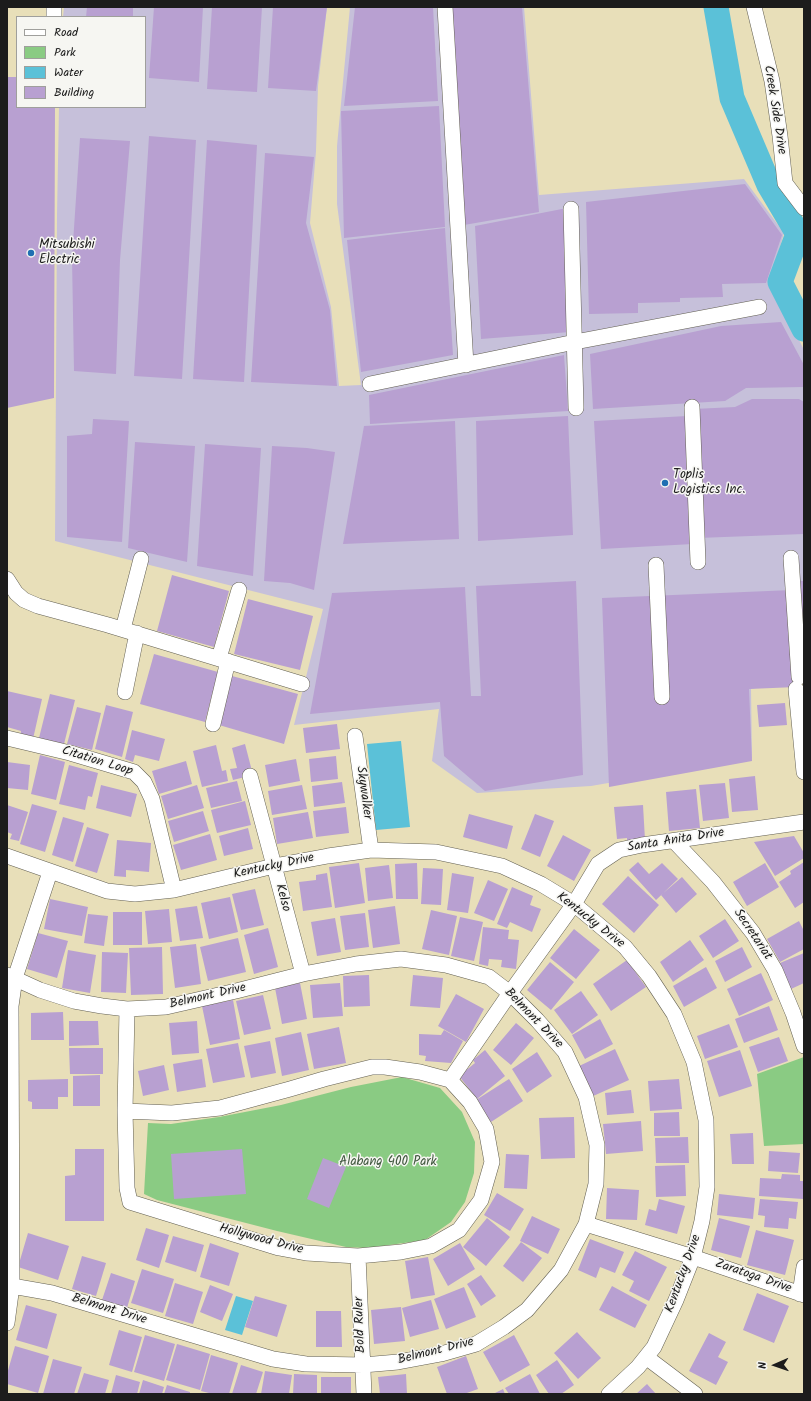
<!DOCTYPE html>
<style>
body{margin:0}
#map{position:relative;width:811px;height:1401px;overflow:hidden;background:#e8dfb9;font-family:Kalam,sans-serif}
canvas{display:block}
.frame{position:absolute;inset:0;border:8px solid #1c1c1c;pointer-events:none}
.legend{position:absolute;left:16px;top:16px;width:130px;height:92px;box-sizing:border-box;background:#f6f6f2;border:1px solid #9f9f9c;margin:0;padding:5px 7px;list-style:none;font-size:12px;color:#1c1c1c}
.legend li{display:flex;align-items:center;gap:8px;height:20px}
.legend b{width:20px;border:1px solid #9f9f9c}
.north{position:absolute;left:755px;top:1345px;width:40px;height:40px;-webkit-text-stroke:3px #f6f6f2;paint-order:stroke;rotate:268deg;font-size:11px;font-weight:700;line-height:16px;text-align:center;color:#1c1c1c}
.north::after{content:'';display:block;margin:auto;width:14px;height:18px;background:#1c1c1c;clip-path:polygon(50% 0,100% 100%,50% 72%,0 100%)}
</style>
<div id="map">
<canvas width="811" height="1401"></canvas>
<div class="frame"></div>
<ul class="legend">
<li><b style="height:5px;background:#fff"></b>Road</li>
<li><b style="height:11px;background:#8acb83"></b>Park</li>
<li><b style="height:11px;background:#5bc1d8"></b>Water</li>
<li><b style="height:11px;background:#b8a0d1"></b>Building</li>
</ul>
<div class="north">N</div>
</div>
<script>
const g = document.querySelector('canvas').getContext('2d');
g.lineJoin = 'round';
function paint(path, color) { g.fillStyle = color; g.fill(path, 'evenodd'); }
const shape = rows => new Path2D(rows.map(r => 'M' + r).join(''));
function stroke(path, color, width, dash) { g.strokeStyle = color; g.lineWidth = width; g.lineCap = dash ? 'butt' : 'round'; g.setLineDash(dash || []); g.stroke(path); }
function label(font, color, halo, rows, align = 'center') {
  g.font = font + ' Kalam,sans-serif'; g.lineWidth = 3; g.setLineDash([]); g.textBaseline = 'middle'; g.strokeStyle = halo; g.fillStyle = color; for (const [text, x, y, turn = 0] of rows) {
    g.save(); g.translate(x, y); g.rotate((+turn || 0) * Math.PI / 180); g.textAlign = isNaN(turn) ? turn : align; if (halo) g.strokeText(text, 0, 0); g.fillText(text, 0, 0); g.restore();
  }
}
paint(shape([
 [64,7,327,7,318,86,316,151,310,223,331,307,339,386,361,385,337,204,337,146,350,7,524,7,539,195,744,179,784,233,770,281,804,350,804,678,751,689,752,758,591,786,477,793,432,761,439,709,294,725,323,609,55,541,57,215,59,107,145,107,145,17,63,17]
]), '#c6c0da');
paint(shape([
 [804,1057,804,1144,764,1146,757,1074],
 [402,1077,440,1088,462,1112,475,1142,474,1173,465,1202,451,1222,425,1240,368,1248,346,1247,277,1231,157,1200,144,1194,148,1123,171,1124,219,1117,281,1105,351,1087]
]), '#8acb83');
paint(shape([
 [401,741,410,827,376,830,367,744],
 [236,1296,253,1301,242,1335,225,1330]
]), '#5bc1d8');
stroke(shape([
 [716,7,732,98,769,185,798,234,780,282,804,329]
]), '#5bc1d8', 25);
paint(shape([
 [87,7,133,7,133,17,86,17],
 [154,7,203,7,199,82,149,78],
 [212,7,262,7,257,92,207,89],
 [273,7,327,7,316,91,268,88],
 [355,7,433,7,438,101,344,106],
 [452,7,522,7,539,212,464,225],
 [7,77,17,77,17,107,55,107,54,398,7,408],
 [439,106,445,227,344,238,341,111],
 [149,136,196,140,182,379,134,376],
 [80,138,130,141,120,260,116,374,74,371,72,258],
 [207,140,257,145,244,382,193,379],
 [265,153,314,157,306,223,330,310,337,386,251,382],
 [745,184,782,235,766,283,722,284,723,297,680,298,680,302,638,303,638,313,589,314,586,202],
 [567,208,570,332,481,339,475,226],
 [445,228,453,355,361,372,347,240],
 [781,322,804,365,804,387,746,388,725,401,593,409,590,354,721,326],
 [564,355,568,411,370,424,369,395],
 [752,399,799,399,804,402,804,534,698,538,694,409,735,407],
 [568,416,573,535,478,541,476,421],
 [687,416,693,544,601,549,594,421],
 [93,419,129,421,122,542,67,537,67,436,92,434],
 [455,421,459,539,343,544,364,426],
 [135,442,195,446,187,562,128,548],
 [205,444,261,448,253,576,197,566],
 [272,446,307,448,335,452,314,590,290,583,264,581],
 [172,575,229,591,214,647,157,631],
 [576,581,583,775,485,791,444,756,440,702,310,714,332,593,465,587,471,696,481,696,476,586],
 [795,581,804,581,804,677],
 [792,590,796,687,749,689,752,761,609,787,602,598],
 [248,599,313,616,300,670,234,654],
 [154,654,218,672,205,722,140,704],
 [232,676,298,694,284,744,219,725],
 [7,692,7,691,42,699,33,739,20,736,21,731,7,727],
 [50,694,75,700,64,744,39,738],
 [785,703,787,725,759,727,757,705],
 [106,705,133,712,122,757,95,749],
 [77,707,101,713,92,750,67,744],
 [337,724,340,749,306,753,303,728],
 [132,730,165,739,159,761,135,755,133,762,125,759],
 [245,744,253,775,233,780,230,769,237,768,232,748],
 [216,745,222,771,226,770,228,781,202,787,193,751],
 [40,755,65,762,56,800,31,794],
 [336,756,338,779,311,782,309,759],
 [296,759,300,781,269,787,265,765],
 [186,761,192,784,159,794,152,771],
 [7,762,30,765,28,790,7,788],
 [69,765,98,773,92,797,88,796,85,810,59,804],
 [755,776,758,810,732,812,729,779],
 [237,781,242,801,211,808,206,788],
 [342,782,345,803,314,807,312,786],
 [725,783,729,818,703,821,699,785],
 [101,785,137,794,131,817,96,808],
 [197,785,204,808,168,819,161,796],
 [302,785,307,809,272,815,268,791],
 [696,789,700,828,669,831,666,792],
 [245,801,251,825,217,833,211,810],
 [32,804,57,811,45,852,20,844],
 [7,805,28,812,19,841,10,839,12,834,7,832],
 [643,805,645,840,627,841,627,838,617,839,614,807],
 [346,807,349,833,316,837,313,811],
 [203,811,209,831,174,842,168,821],
 [308,812,313,838,277,844,273,818],
 [469,814,513,826,507,849,463,837],
 [535,814,554,821,540,857,521,849],
 [63,817,84,823,73,862,52,855],
 [87,827,109,834,97,873,75,866],
 [248,828,253,849,224,856,219,836],
 [210,834,217,860,181,870,173,845],
 [563,835,591,850,574,881,547,866],
 [794,836,804,853,804,858,775,876,754,842],
 [117,840,151,843,149,872,126,870,126,877,114,876],
 [638,862,649,874,662,863,678,879,656,900,629,870],
 [804,862,804,902,795,908,779,882,791,874,790,871],
 [359,863,365,903,335,908,329,867],
 [417,863,418,899,396,899,395,864],
 [765,863,779,887,747,906,733,882],
 [389,865,393,898,368,901,365,868],
 [423,868,443,869,441,905,421,904],
 [327,873,332,907,303,911,299,882,316,880,316,875],
 [452,873,474,877,468,913,447,910],
 [628,876,659,905,634,933,602,904],
 [682,877,697,894,676,913,661,895],
 [488,880,508,889,494,921,474,913],
 [512,887,533,896,530,905,541,909,532,932,510,922,507,928,497,924],
 [255,889,264,925,241,930,232,894],
 [230,897,238,932,209,939,201,903],
 [50,899,88,907,82,936,44,929],
 [197,906,203,938,180,941,175,909],
 [395,906,400,944,373,948,368,910],
 [169,909,172,942,148,944,145,911],
 [431,910,457,916,449,955,422,949],
 [113,912,142,912,142,945,113,945],
 [365,913,369,947,345,950,340,916],
 [88,914,108,916,104,946,84,943],
 [460,917,483,922,474,961,451,956],
 [335,918,341,952,317,956,311,922],
 [725,919,739,941,713,958,699,936],
 [799,921,804,931,804,949,780,962,767,939],
 [483,927,509,930,508,939,519,940,516,969,501,967,502,960,489,959,488,966,479,964],
 [268,928,278,967,254,974,244,935],
 [574,929,600,950,576,979,550,958],
 [38,933,68,941,57,978,27,969],
 [238,938,246,972,208,981,200,947],
 [690,940,704,960,673,982,660,962],
 [196,944,201,984,175,988,170,947],
 [162,947,163,994,131,995,129,948],
 [742,947,752,967,725,982,715,961],
 [68,950,96,955,90,993,62,988],
 [102,952,128,953,126,993,101,992],
 [804,953,804,983,791,989,780,963],
 [627,960,646,987,611,1011,593,984],
 [550,962,574,982,551,1010,527,990],
 [706,967,717,988,684,1007,673,986],
 [761,973,773,1000,739,1016,727,989],
 [369,975,370,1006,344,1007,343,976],
 [413,975,443,978,440,1008,410,1006],
 [300,983,307,1019,282,1024,275,988],
 [340,983,343,1016,313,1018,310,985],
 [581,991,598,1015,572,1034,554,1010],
 [456,994,484,1009,466,1042,438,1026],
 [263,995,271,1029,244,1035,236,1001],
 [233,1000,240,1039,210,1045,202,1006],
 [769,1006,778,1030,744,1043,735,1019],
 [63,1012,64,1040,31,1040,31,1013],
 [600,1019,613,1044,585,1059,572,1035],
 [69,1021,98,1021,99,1045,69,1046],
 [197,1021,199,1053,172,1055,169,1023],
 [516,1023,534,1038,511,1065,493,1050],
 [729,1024,738,1047,705,1059,697,1036],
 [339,1027,346,1063,314,1069,307,1034],
 [444,1030,463,1041,451,1063,425,1061,426,1056,419,1055,419,1034,441,1035],
 [301,1032,309,1070,282,1076,275,1038],
 [779,1037,788,1061,758,1072,749,1047],
 [270,1041,276,1073,251,1078,244,1046],
 [238,1043,245,1077,213,1083,206,1049],
 [69,1048,103,1048,103,1074,70,1074],
 [615,1049,629,1080,591,1097,577,1067],
 [485,1050,505,1076,477,1099,459,1076,475,1063,473,1060],
 [740,1050,752,1086,719,1097,707,1061],
 [537,1052,552,1076,527,1093,512,1069],
 [202,1059,206,1087,177,1092,173,1064],
 [164,1065,169,1090,143,1096,138,1071],
 [100,1075,100,1106,73,1106,73,1076],
 [68,1079,68,1097,58,1097,58,1109,32,1109,32,1102,28,1101,28,1080],
 [509,1079,523,1101,491,1122,476,1100],
 [679,1079,682,1109,650,1111,648,1081],
 [631,1090,634,1113,607,1115,605,1093],
 [679,1112,680,1136,654,1136,654,1113],
 [574,1117,575,1158,541,1159,539,1118],
 [641,1121,643,1151,606,1154,603,1124],
 [753,1133,754,1164,732,1164,730,1134],
 [688,1137,689,1163,656,1163,655,1138],
 [75,1149,104,1149,104,1221,65,1221,65,1176,75,1175],
 [242,1149,246,1194,174,1199,171,1154],
 [769,1151,800,1153,798,1173,768,1171],
 [506,1154,529,1155,527,1189,504,1188],
 [323,1158,346,1167,329,1208,307,1199],
 [685,1165,686,1196,656,1197,655,1166],
 [782,1174,800,1175,800,1181,804,1181,803,1199,759,1196,760,1178,781,1179],
 [607,1188,639,1190,637,1220,606,1219],
 [497,1193,524,1209,510,1231,484,1215],
 [719,1194,755,1198,753,1219,717,1215],
 [659,1199,685,1206,677,1234,645,1225,649,1209,656,1211],
 [760,1199,798,1202,796,1219,789,1218,788,1229,764,1227,765,1216,758,1215],
 [532,1216,560,1229,548,1254,520,1241],
 [487,1218,510,1237,486,1266,463,1247],
 [719,1218,750,1226,741,1258,711,1250],
 [146,1228,169,1235,159,1268,136,1260],
 [756,1230,794,1240,785,1275,747,1265],
 [28,1233,69,1246,58,1280,18,1267],
 [173,1236,204,1245,196,1272,165,1262],
 [590,1239,624,1252,615,1273,600,1267,596,1278,578,1270],
 [521,1242,542,1258,523,1282,503,1266],
 [210,1243,239,1253,229,1286,200,1277],
 [460,1243,475,1269,448,1286,433,1259],
 [635,1251,667,1267,649,1301,629,1291,634,1281,622,1275],
 [82,1256,106,1263,96,1296,72,1289],
 [428,1257,435,1295,411,1299,405,1261],
 [142,1269,174,1279,163,1313,131,1303],
 [111,1273,135,1281,127,1308,102,1300],
 [481,1275,496,1296,481,1306,467,1284],
 [175,1283,203,1292,193,1324,165,1316],
 [210,1285,233,1294,222,1321,200,1312],
 [612,1286,647,1305,635,1328,599,1310],
 [464,1287,476,1317,446,1329,434,1299],
 [757,1293,789,1306,774,1343,743,1330],
 [255,1296,287,1305,277,1337,245,1327],
 [431,1300,439,1329,410,1337,402,1308],
 [26,1305,57,1314,47,1349,16,1340],
 [401,1307,405,1341,374,1344,371,1310],
 [316,1311,341,1311,342,1347,316,1347],
 [119,1330,142,1337,132,1372,109,1365],
 [577,1332,601,1358,578,1379,554,1353],
 [709,1333,726,1342,718,1357,728,1362,716,1385,689,1371],
 [145,1335,175,1344,164,1381,134,1372],
 [514,1335,530,1365,500,1382,483,1352],
 [177,1344,210,1354,200,1390,166,1380],
 [15,1346,49,1356,38,1393,7,1384,7,1374],
 [211,1355,238,1363,229,1394,213,1394,201,1391],
 [466,1356,478,1389,464,1394,447,1394,437,1367],
 [53,1359,82,1367,74,1394,43,1394],
 [557,1360,574,1385,561,1394,549,1394,536,1375],
 [241,1365,263,1372,256,1394,232,1394],
 [265,1371,292,1375,289,1394,261,1394],
 [84,1373,109,1380,105,1394,77,1394],
 [294,1374,317,1375,317,1394,293,1394],
 [406,1374,407,1394,380,1394,378,1377],
 [530,1374,540,1394,509,1394,505,1388],
 [116,1375,140,1382,137,1394,111,1394],
 [321,1377,351,1377,351,1394,321,1394],
 [143,1380,164,1387,162,1394,139,1394],
 [647,1384,656,1394,636,1394],
 [167,1385,190,1392,190,1394,164,1394],
 [503,1389,505,1394,493,1394]
]), '#b8a0d1');
const minor = shape([
 [445,7,466,365],
 [754,7,772,81,780,136,785,183,804,208],
 [54,17,54,7],
 [571,209,576,408],
 [370,384,575,342,759,307],
 [692,407,698,562],
 [791,558,799,677],
 [656,565,662,697],
 [7,579,16,593,24,600,38,606,108,625,302,684],
 [123,629,141,559],
 [219,658,239,590],
 [796,689,804,772],
 [125,692,137,633],
 [213,724,228,661],
 [355,736,371,850],
 [7,738,70,753,134,772,144,782,152,799,174,890],
 [250,776,303,974],
 [674,841,713,882,753,933,775,970,793,1013,804,1046],
 [7,856,107,891,135,894,174,890,274,866,328,856,371,850,436,852,502,866,541,884,574,904,625,947,649,976,674,1014,694,1062,706,1120,707,1187,702,1221,693,1257,676,1300,654,1347,638,1367,609,1394],
 [7,975,40,990,74,1001,102,1006,127,1009,166,1007,236,991,303,974,356,964,401,959,446,965,489,977,510,993,537,1020,565,1052,586,1097,597,1145,596,1184,586,1224,561,1270,527,1310,504,1327,476,1344,441,1354,398,1362,363,1365,306,1364,273,1359,52,1293,12,1286],
 [450,1080,510,993,574,904,598,864,619,850,642,845,804,822],
 [125,1111,172,1113,220,1108,290,1089,324,1079,372,1067,385,1067,420,1072,450,1080,470,1102,486,1129,492,1162,481,1200,459,1230,431,1246,401,1252,358,1256,306,1253,279,1248,130,1202,127,1188,125,1111,127,1009],
 [586,1224,693,1257,804,1295],
 [358,1256,364,1394],
 [800,1294,804,1267],
 [7,1323,12,1286,11,1006,15,978,50,872],
 [646,1357,695,1394]
]);
stroke(minor, '#636053', 16);
stroke(minor, '#fff', 15);
for (const [x, y, r, color] of [
 [31,253,4,"#1f6fb2"],
 [665,483,4,"#1f6fb2"]
]) { const dot = new Path2D(); dot.arc(x, y, r, 0, 2 * Math.PI); g.fillStyle = color; g.fill(dot); stroke(dot, '#f6f6f2', 1.5); }
label('13px', '#1c1c1c', '#f6f6f2', [
 ["Creek Side Drive",774,110,81],
 ["Citation Loop",97,762,17],
 ["Skywalker",363,793,82],
 ["Santa Anita Drive",676,841,-9],
 ["Kentucky Drive",274,867,-12],
 ["Kelso",282,898,75],
 ["Kentucky Drive",590,921,38],
 ["Secretariat",752,935,56],
 ["Belmont Drive",208,997,-13],
 ["Belmont Drive",533,1019,46],
 ["Hollywood Drive",261,1240,15],
 ["Kentucky Drive",684,1274,-70],
 ["Zaratoga Drive",753,1277,19],
 ["Belmont Drive",109,1310,17],
 ["Bold Ruler",361,1325,-92],
 ["Belmont Drive",436,1352,-14]
]);
label('13px', '#1c1c1c', '#f6f6f2', [
 ["Mitsubishi",39,246],
 ["Electric",39,261],
 ["Toplis",673,476],
 ["Logistics Inc.",673,491]
], 'left');
label('13px', '#425940', '#f6f6f2', [
 ["Alabang 400 Park",388,1163]
]);
</script>
